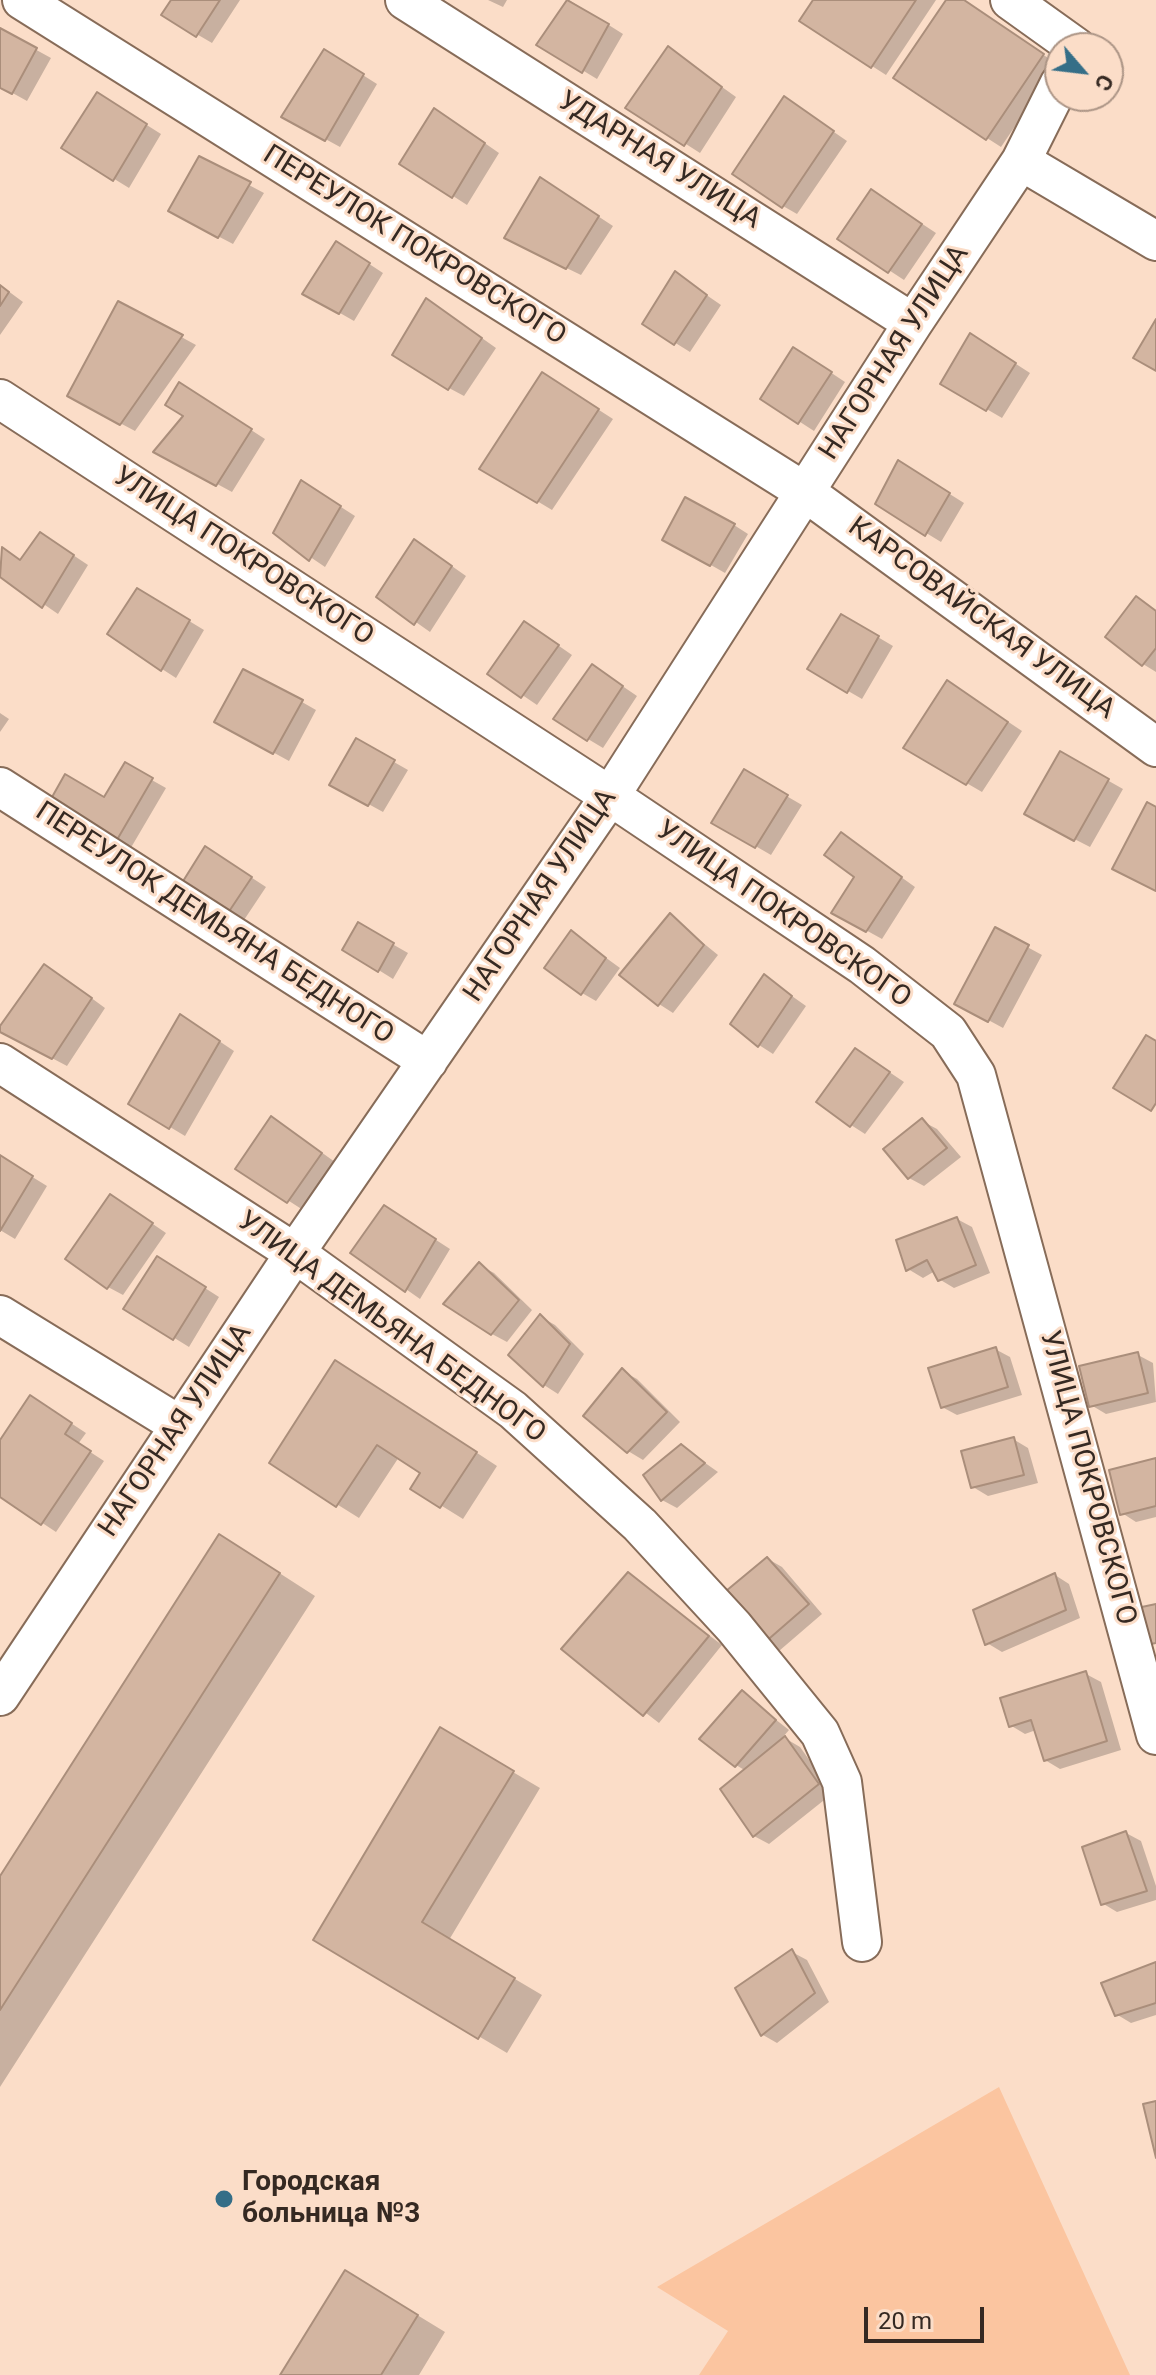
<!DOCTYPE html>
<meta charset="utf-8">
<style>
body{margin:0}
#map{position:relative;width:1156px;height:2375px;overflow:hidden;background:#fbddc8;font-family:Roboto,sans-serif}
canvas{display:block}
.north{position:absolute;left:1044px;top:32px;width:80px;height:80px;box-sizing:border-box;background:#fbddc8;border:2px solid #ac9586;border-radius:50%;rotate:118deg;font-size:22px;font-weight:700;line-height:32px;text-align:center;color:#352922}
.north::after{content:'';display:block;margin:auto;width:28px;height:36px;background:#356e87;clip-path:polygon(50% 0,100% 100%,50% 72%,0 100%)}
.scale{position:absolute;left:864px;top:2307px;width:120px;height:36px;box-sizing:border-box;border:4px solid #352922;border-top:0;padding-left:10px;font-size:24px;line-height:28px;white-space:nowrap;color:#352922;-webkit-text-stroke:6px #fbddc8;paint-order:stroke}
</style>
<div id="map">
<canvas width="1156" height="2375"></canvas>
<div class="north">С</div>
<div class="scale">20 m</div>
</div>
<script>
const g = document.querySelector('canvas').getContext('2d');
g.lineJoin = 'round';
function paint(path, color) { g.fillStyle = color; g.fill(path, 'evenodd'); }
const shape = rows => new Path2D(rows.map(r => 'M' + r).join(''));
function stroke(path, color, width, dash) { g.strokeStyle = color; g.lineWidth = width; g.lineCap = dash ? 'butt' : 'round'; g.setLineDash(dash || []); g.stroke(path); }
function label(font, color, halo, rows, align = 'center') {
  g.font = font + ' Roboto,sans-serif'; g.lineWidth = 6; g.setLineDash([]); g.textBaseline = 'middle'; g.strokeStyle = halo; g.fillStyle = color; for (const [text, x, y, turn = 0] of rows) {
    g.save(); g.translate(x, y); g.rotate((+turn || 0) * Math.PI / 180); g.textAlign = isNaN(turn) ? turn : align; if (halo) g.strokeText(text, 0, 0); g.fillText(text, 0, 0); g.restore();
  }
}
paint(shape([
 [999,2087,1130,2375,699,2375,728,2331,657,2287]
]), '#fbc5a0');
paint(shape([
 [173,0,240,0,212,43,164,15],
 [488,0,507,0,503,7],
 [569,0,623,34,597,79,539,44],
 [816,0,936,0,886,75,802,21],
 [948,0,966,3,1057,64,1001,147,987,138],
 [0,30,51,58,27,101,0,86],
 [669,49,736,97,700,153,628,107],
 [339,60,377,84,340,147,298,124],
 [112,103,161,134,129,188,64,148],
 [799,108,847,141,797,214,783,206],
 [450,119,499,153,467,205,402,163],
 [200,159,264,193,233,244,185,219],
 [555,188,613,226,581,275,521,246],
 [886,200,936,233,904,280,840,238],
 [351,252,383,273,354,321,305,293],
 [676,274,721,305,690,352,645,324],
 [0,285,23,302,0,335],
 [119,303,196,345,135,431,84,404],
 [441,309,496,348,464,396,449,388],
 [985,344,1030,373,1002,418,942,383],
 [809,358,845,382,814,431,763,398],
 [557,383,613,419,552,510,482,468],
 [194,393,265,439,232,492,156,451,186,415],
 [913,471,964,503,941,542,877,503],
 [316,491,355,516,325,567,275,533],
 [734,525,748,534,725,573,665,539],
 [55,543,88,565,58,614,0,574,3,550,21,561],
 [429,550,466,576,430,632,379,596],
 [138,590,204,630,176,678,162,669],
 [1156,611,1156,672,1143,664],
 [842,616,893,646,862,699,810,669],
 [539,632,572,655,537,705,490,673],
 [593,666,637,696,603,748,588,739],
 [962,691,1022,731,982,792,906,748],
 [302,702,316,710,289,761,216,721],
 [0,713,9,719,0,732],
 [357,741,408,770,383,812,332,784],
 [1061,754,1123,789,1090,847,1041,822],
 [125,765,166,788,129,851,49,805,105,800],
 [745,772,802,805,771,855,714,822],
 [841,834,915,887,882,939,833,912,857,876],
 [220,857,266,887,242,923,227,914],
 [670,916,718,955,673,1013,659,1004],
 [359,925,408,953,393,979,345,949],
 [996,930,1042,955,1003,1028,957,1003],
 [572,933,620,968,596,1001,582,993],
 [60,975,105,1008,67,1066,14,1038],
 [765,977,806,1006,773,1054,759,1045],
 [195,1025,234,1051,185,1136,130,1103],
 [870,1059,904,1082,865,1134,851,1125],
 [922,1121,937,1129,961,1157,924,1186,909,1178],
 [286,1127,335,1162,303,1210,238,1168],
 [0,1157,47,1186,15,1239,0,1230],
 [125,1205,166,1233,123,1295,108,1287],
 [399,1216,450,1249,420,1299,353,1252],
 [957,1219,972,1227,990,1273,954,1288,939,1279,935,1271,923,1278,908,1269],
 [479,1265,494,1273,532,1310,507,1342,492,1334],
 [172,1267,219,1297,189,1347,126,1308],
 [541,1317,555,1325,584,1354,558,1394,544,1385],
 [995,1349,1010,1357,1022,1395,957,1415,942,1407],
 [1138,1355,1153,1363,1156,1402,1106,1414,1091,1405],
 [622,1371,637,1379,680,1422,643,1460,628,1451],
 [358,1375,497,1466,463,1519,413,1488,423,1473,399,1457,359,1518,271,1463],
 [45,1406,86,1433,78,1444,104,1461,56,1532,0,1495,0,1444],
 [1013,1439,1028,1448,1038,1483,988,1496,973,1487],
 [681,1446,718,1472,677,1508,662,1500],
 [1156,1460,1156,1517,1136,1522,1122,1513],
 [256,1558,315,1596,0,2087,0,1880],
 [768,1559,782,1567,822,1614,779,1651,765,1643],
 [629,1575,722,1645,659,1723,563,1649],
 [1055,1575,1069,1584,1080,1618,1002,1652,987,1643],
 [1086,1674,1101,1682,1121,1750,1060,1769,1045,1760,1036,1730,1025,1734,1010,1725],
 [742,1693,789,1730,783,1737,800,1747,833,1793,769,1844,754,1836,746,1771,736,1765],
 [440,1729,540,1788,449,1940,542,1995,507,2053,315,1939],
 [1126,1833,1141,1841,1156,1886,1156,1900,1117,1912,1102,1903],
 [792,1952,807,1960,829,2002,777,2043,763,2035,738,1988],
 [1156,1964,1156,2015,1131,2023,1116,2014],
 [373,2288,445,2332,419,2375,283,2375]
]), '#0003');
const building = shape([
 [171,0,220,0,196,37,161,15,171,0],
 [567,0,609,24,582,73,536,45,567,0],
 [813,0,916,0,871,68,799,21,813,0],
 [946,0,964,0,1044,54,986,140,893,78,946,0],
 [0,28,37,48,12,94,0,88,0,28],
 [668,46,722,87,684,146,625,108,668,46],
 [324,49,364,74,325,141,281,117,324,49],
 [97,92,147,124,113,181,61,148,97,92],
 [784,96,834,131,782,208,732,174,784,96],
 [434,108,485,143,452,198,399,164,434,108],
 [199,156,251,182,218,238,168,211,199,156],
 [540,177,599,216,566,269,504,238,540,177],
 [871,189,922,224,888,273,837,239,871,189],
 [336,241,370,263,339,314,302,294,336,241],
 [675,271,707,295,674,345,642,324,675,271],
 [0,285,9,292,0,306,0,285],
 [426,298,482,338,448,390,392,355,426,298],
 [118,301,183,335,120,425,67,396,118,301],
 [1156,319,1156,371,1133,358,1156,319],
 [970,333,1016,363,986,411,940,384,970,333],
 [793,347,832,372,798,424,760,399,793,347],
 [542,372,599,409,537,503,479,469,542,372],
 [179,382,252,429,216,486,153,452,183,416,165,405,179,382],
 [898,460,950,493,925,536,875,504,898,460],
 [301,480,341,506,309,561,273,533,301,480],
 [685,497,735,524,710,566,662,540,685,497],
 [40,532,74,555,42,608,0,577,2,547,20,560,40,532],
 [414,539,452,566,414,625,376,597,414,539],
 [137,588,190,620,161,671,107,634,137,588],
 [1136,596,1156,611,1156,648,1142,666,1105,637,1136,596],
 [841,614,879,636,847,693,807,669,841,614],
 [524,621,559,645,521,698,487,674,524,621],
 [592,664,623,686,587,741,553,719,592,664],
 [243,669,303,700,273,754,214,722,243,669],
 [947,680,1008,722,966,785,903,748,947,680],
 [356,738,395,760,368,806,329,785,356,738],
 [1060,751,1109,779,1074,841,1024,814,1060,751],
 [125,762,153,778,114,845,47,806,65,774,104,797,125,762],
 [744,769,788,795,755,848,711,823,744,769],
 [1147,802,1156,807,1156,891,1112,869,1147,802],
 [841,832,902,877,866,932,831,913,854,877,824,855,841,832],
 [205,846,252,877,226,916,180,886,205,846],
 [670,913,704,945,658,1006,619,975,670,913],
 [358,922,394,943,378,972,342,950,358,922],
 [995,927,1029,945,988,1022,954,1004,995,927],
 [571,930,606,958,581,995,544,968,571,930],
 [44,964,92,998,52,1059,0,1032,0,1026,44,964],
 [764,974,792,996,758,1047,730,1024,764,974],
 [180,1014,220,1041,169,1129,128,1104,180,1014],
 [1146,1035,1156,1041,1156,1103,1151,1111,1113,1088,1146,1035],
 [855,1048,890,1072,850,1127,816,1102,855,1048],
 [271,1116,322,1153,287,1203,235,1169,271,1116],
 [922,1118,947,1148,908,1179,883,1149,922,1118],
 [0,1155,33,1176,0,1231,0,1155],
 [110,1194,153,1223,107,1289,65,1259,110,1194],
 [384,1205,436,1239,405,1292,350,1253,384,1205],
 [957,1217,976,1265,938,1281,927,1260,906,1271,896,1240,957,1217],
 [157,1256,206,1287,173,1340,123,1309,157,1256],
 [479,1262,519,1300,491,1335,443,1304,479,1262],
 [540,1314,570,1344,543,1387,508,1355,540,1314],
 [996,1347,1008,1387,941,1408,928,1368,996,1347],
 [1138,1352,1148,1393,1089,1407,1079,1366,1138,1352],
 [335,1360,477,1452,440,1508,410,1489,420,1473,377,1445,336,1507,269,1463,335,1360],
 [622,1368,667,1412,627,1453,583,1416,622,1368],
 [30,1395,72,1423,65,1434,91,1451,41,1525,0,1497,0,1440,30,1395],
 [1014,1437,1024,1475,971,1488,961,1451,1014,1437],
 [681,1444,705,1463,661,1501,643,1475,681,1444],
 [1156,1458,1156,1506,1120,1515,1109,1470,1156,1458],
 [219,1534,280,1573,0,2010,0,1876,219,1534],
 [767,1557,809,1604,763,1644,726,1591,767,1557],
 [628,1572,709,1636,643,1716,561,1649,628,1572],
 [1055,1573,1066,1610,985,1645,973,1610,1055,1573],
 [1156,1604,1156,1643,1146,1645,1137,1608,1156,1604],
 [1086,1671,1107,1741,1044,1761,1031,1720,1009,1727,1000,1698,1086,1671],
 [742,1690,776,1720,735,1767,699,1739,742,1690],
 [440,1727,514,1771,422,1922,515,1978,478,2039,313,1940,440,1727],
 [785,1736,819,1784,753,1837,720,1789,785,1736],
 [1126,1831,1147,1891,1101,1905,1082,1847,1126,1831],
 [792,1949,815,1993,761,2036,735,1988,792,1949],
 [1156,1962,1156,2003,1115,2016,1101,1983,1156,1962],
 [1156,2101,1156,2158,1143,2104,1156,2101],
 [345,2270,418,2315,381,2375,280,2375,345,2270]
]);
paint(building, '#d3b5a1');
stroke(building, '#aa8e7b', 2);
const street = shape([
 [22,0,805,492,1156,747],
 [405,0,913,323],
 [1010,0,1077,48],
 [1021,161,1156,241],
 [0,399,610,796,862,965,948,1032,976,1075,1156,1735],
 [0,787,428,1061],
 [0,1063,295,1253,513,1410,640,1525,734,1627,820,1733,842,1782,862,1942],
 [0,1315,179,1425],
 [0,1696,295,1253,610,796,913,323,1021,161,1060,83]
]);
stroke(street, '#876c59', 42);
stroke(street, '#fff', 38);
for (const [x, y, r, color] of [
 [224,2199,10,"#356e87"]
]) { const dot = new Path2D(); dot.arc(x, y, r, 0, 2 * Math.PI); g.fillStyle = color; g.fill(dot); stroke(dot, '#fbddc8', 3); }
label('28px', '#352922', '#fbddc8', [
 ["УДАРНАЯ УЛИЦА",659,161,32],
 ["ПЕРЕУЛОК ПОКРОВСКОГО",414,246,32],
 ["НАГОРНАЯ УЛИЦА",895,353,-57],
 ["УЛИЦА ПОКРОВСКОГО",243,557,33],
 ["КАРСОВАЙСКАЯ УЛИЦА",981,619,36],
 ["НАГОРНАЯ УЛИЦА",541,896,-56],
 ["УЛИЦА ПОКРОВСКОГО",783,915,35],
 ["ПЕРЕУЛОК ДЕМЬЯНА БЕДНОГО",214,924,33],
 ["УЛИЦА ДЕМЬЯНА БЕДНОГО",391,1328,36],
 ["НАГОРНАЯ УЛИЦА",176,1431,-56],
 ["УЛИЦА ПОКРОВСКОГО",1087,1478,75]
]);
label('bold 28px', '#352922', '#fbddc8', [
 ["Городская",242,2183],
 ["больница №3",242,2215]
], 'left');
</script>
